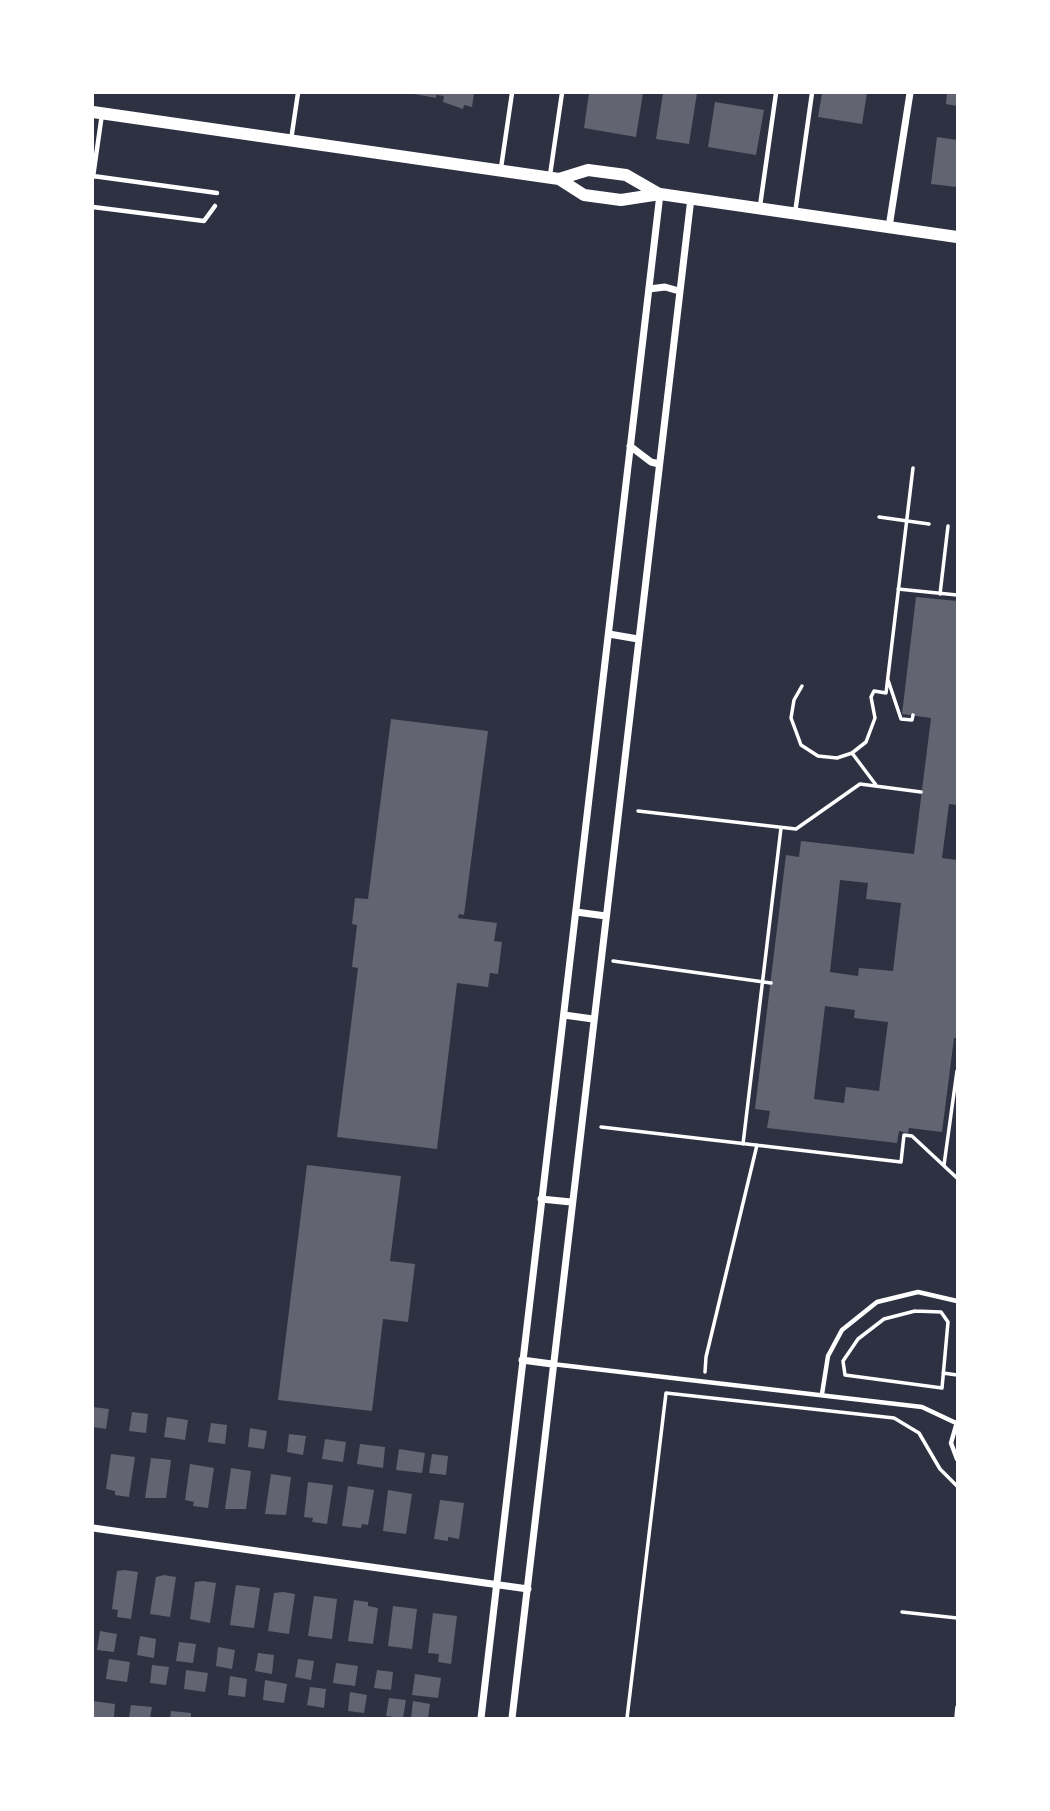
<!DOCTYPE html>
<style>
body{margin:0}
#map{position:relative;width:1050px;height:1811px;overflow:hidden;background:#2d3142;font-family:Roboto,sans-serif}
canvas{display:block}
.frame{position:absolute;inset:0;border:94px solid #fff;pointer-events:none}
</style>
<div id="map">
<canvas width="1050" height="1811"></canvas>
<div class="frame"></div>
</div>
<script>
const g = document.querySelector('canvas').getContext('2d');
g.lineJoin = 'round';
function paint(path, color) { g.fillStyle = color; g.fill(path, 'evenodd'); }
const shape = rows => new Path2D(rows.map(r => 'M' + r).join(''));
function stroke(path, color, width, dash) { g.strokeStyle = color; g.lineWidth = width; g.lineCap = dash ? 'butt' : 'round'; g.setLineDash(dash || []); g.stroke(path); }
paint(shape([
 [409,93,474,93,472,107,464,105,463,109,443,102,444,96,436,95,436,98],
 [589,93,643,93,636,137,584,128],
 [663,93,697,93,689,144,656,139],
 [822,93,867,93,862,124,818,117],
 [947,93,957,93,957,106,946,104],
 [715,102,764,110,756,155,708,147],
 [937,137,957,140,957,187,931,184],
 [916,597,957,601,957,805,949,804,942,858,957,860,957,1038,954,1038,942,1132,909,1128,908,1133,899,1131,897,1143,767,1128,770,1111,755,1109,786,855,799,857,801,841,914,854,931,718,902,714],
 [840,880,868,883,866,899,901,903,893,971,859,968,858,976,830,972],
 [825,1006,855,1010,854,1018,888,1022,879,1091,846,1087,844,1103,814,1099],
 [391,719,488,731,464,915,459,914,458,918,497,923,494,941,502,942,498,974,490,973,488,987,457,983,437,1149,337,1137,358,968,352,967,357,925,352,924,355,898,368,899],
 [307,1165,401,1176,390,1261,415,1264,408,1322,383,1319,372,1411,278,1400],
 [93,1407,109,1409,106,1429,93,1427],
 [132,1412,148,1414,146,1433,129,1431],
 [167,1417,188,1420,185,1440,164,1437],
 [211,1423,227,1425,225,1444,208,1442],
 [250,1428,267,1431,264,1449,248,1447],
 [289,1434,306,1436,303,1455,287,1452],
 [325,1439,346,1442,343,1462,322,1459],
 [360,1444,385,1447,383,1468,357,1464],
 [399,1449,425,1453,422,1473,396,1470],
 [111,1454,135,1457,129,1497,115,1495,115,1491,106,1489],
 [432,1454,448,1456,446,1475,429,1473],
 [151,1458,171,1460,166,1498,145,1498],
 [190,1464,214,1468,208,1508,193,1506,194,1502,185,1500],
 [231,1468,251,1471,246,1509,225,1509],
 [271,1474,291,1477,286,1515,265,1514],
 [308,1482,333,1485,327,1524,312,1522,313,1518,304,1517],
 [348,1486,374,1490,368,1525,362,1524,361,1528,342,1526],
 [388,1490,412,1494,406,1534,383,1531],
 [440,1500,464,1503,459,1539,448,1537,448,1541,434,1539],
 [125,1570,138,1572,131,1619,117,1617,118,1610,112,1609,117,1571],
 [164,1575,176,1577,170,1617,150,1614,156,1577],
 [203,1581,216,1583,210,1623,190,1619,195,1582],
 [236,1585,260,1588,254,1628,230,1625],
 [283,1592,295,1594,289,1634,268,1631,274,1593],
 [314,1596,337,1599,332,1639,308,1636],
 [354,1600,368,1602,368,1606,378,1608,373,1644,348,1641],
 [393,1606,417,1609,412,1649,388,1646],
 [433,1613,457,1616,451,1664,438,1662,439,1654,428,1653],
 [100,1631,117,1634,114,1652,97,1650],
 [140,1636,156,1639,154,1658,137,1655],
 [179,1642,196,1644,193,1663,176,1661],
 [218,1647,235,1650,232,1669,216,1666],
 [258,1653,274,1655,272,1674,255,1671],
 [109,1659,130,1662,127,1682,106,1679],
 [298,1659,314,1661,311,1680,295,1677],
 [336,1663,358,1666,355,1686,333,1683],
 [152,1665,169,1667,166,1685,150,1683],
 [186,1670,208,1673,205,1692,184,1689],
 [377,1670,393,1672,391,1690,374,1688],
 [415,1674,441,1678,438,1698,412,1695],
 [230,1676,247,1679,245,1697,228,1695],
 [265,1680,287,1684,284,1703,263,1700],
 [310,1687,326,1689,324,1708,307,1705],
 [350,1692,367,1695,364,1713,348,1711],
 [389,1698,406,1700,403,1718,386,1716],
 [93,1701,115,1704,114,1718,93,1718],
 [413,1701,430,1704,428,1718,411,1718],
 [131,1705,152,1707,150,1718,129,1718],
 [171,1711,191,1713,191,1718,170,1718]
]), '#626471');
stroke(shape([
 [879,517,929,524],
 [898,589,957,595],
 [940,594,948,526],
 [888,680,901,719,912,720,913,715],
 [802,686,794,700,791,718,801,745,818,756,837,758,852,753,866,742,875,718,871,697,874,691,886,693,913,468],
 [852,753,876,785],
 [638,811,796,829,860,784,921,792],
 [613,961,771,983],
 [601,1127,901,1162,904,1135,912,1136,957,1178],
 [743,1144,781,828],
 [944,1165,957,1071],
 [915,1311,941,1312,948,1322,942,1388,845,1375,843,1361,858,1339,884,1319,915,1311],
 [705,1372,706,1357,757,1145],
 [943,1373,957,1375],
 [902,1612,957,1618],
 [627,1718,666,1393,894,1418,919,1433,940,1469,957,1486],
 [956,1718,957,1707]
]), '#fff', 3.5);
stroke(shape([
 [291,140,298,93],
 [501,168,512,93],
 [550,175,562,93],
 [93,176,217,193],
 [93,177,102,114],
 [760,206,776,93],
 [93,207,204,221,215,206],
 [795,213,812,93],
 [552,1364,922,1407,956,1423],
 [822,1394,828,1356,842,1330,877,1302,918,1292,957,1301],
 [957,1422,951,1443,957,1459]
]), '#fff', 4.5);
stroke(shape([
 [889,227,910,93],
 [649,289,665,287,679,291],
 [630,446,651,462,659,464],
 [609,634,638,639],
 [576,912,606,916],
 [564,1015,593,1019],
 [541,1199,571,1202],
 [522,1360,552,1364],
 [93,1528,528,1589],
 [481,1718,660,194],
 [512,1718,691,198]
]), '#fff', 7);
stroke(shape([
 [93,112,559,179,584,195,621,200,660,194,957,237],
 [559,179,588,170,626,175,659,194]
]), '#fff', 12);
</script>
